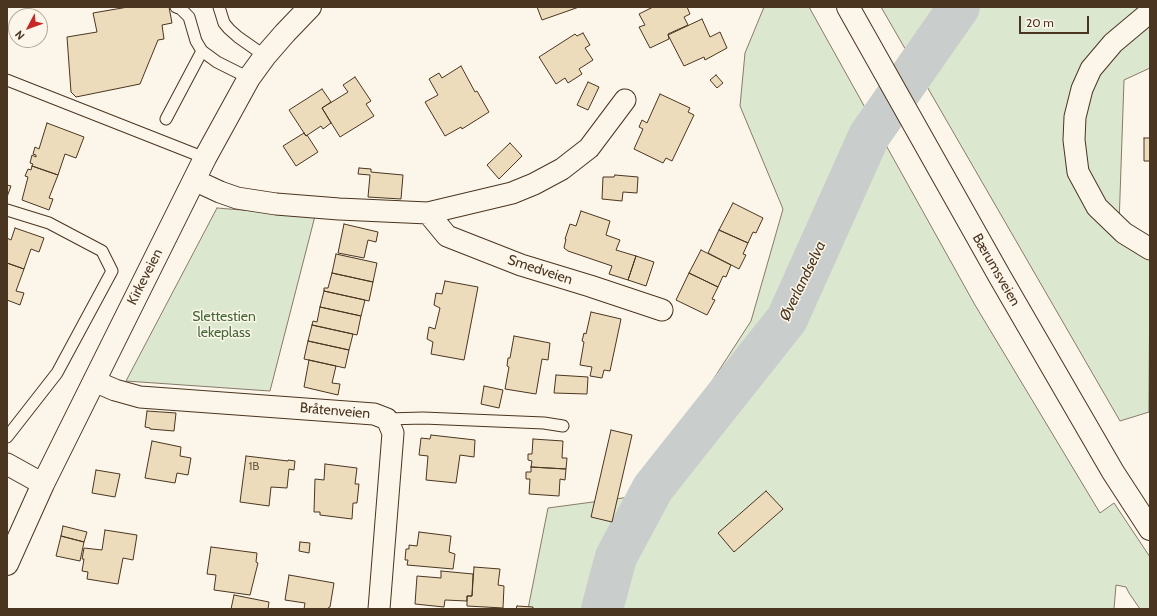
<!DOCTYPE html>
<meta charset="utf-8">
<style>
body{margin:0}
#map{position:relative;width:1157px;height:616px;overflow:hidden;background:#fbf6e9;font-family:Cabin,sans-serif}
canvas{display:block}
.frame{position:absolute;inset:0;border:8px solid #4a3520;pointer-events:none}
.north{position:absolute;left:8px;top:8px;width:40px;height:40px;box-sizing:border-box;background:#fbf6e9;border:1px solid #b4a999;border-radius:50%;rotate:229deg;font-size:11px;font-weight:700;line-height:16px;text-align:center;color:#4a3520}
.north::after{content:'';display:block;margin:auto;width:14px;height:18px;background:#c62828;clip-path:polygon(50% 0,100% 100%,50% 72%,0 100%)}
.scale{position:absolute;left:1019px;top:16px;width:70px;height:18px;box-sizing:border-box;border:2px solid #4a3520;border-top:0;padding-left:5px;font-size:12px;line-height:14px;white-space:nowrap;color:#4a3520;-webkit-text-stroke:3px #fbf6e9;paint-order:stroke}
</style>
<div id="map">
<canvas width="1157" height="616"></canvas>
<div class="frame"></div>
<div class="north">N</div>
<div class="scale">20 m</div>
</div>
<script>
const g = document.querySelector('canvas').getContext('2d');
g.lineJoin = 'round';
function paint(path, color) { g.fillStyle = color; g.fill(path, 'evenodd'); }
const shape = rows => new Path2D(rows.map(r => 'M' + r).join(''));
function stroke(path, color, width, dash) { g.strokeStyle = color; g.lineWidth = width; g.lineCap = dash ? 'butt' : 'round'; g.setLineDash(dash || []); g.stroke(path); }
function label(font, color, halo, rows, align = 'center') {
  g.font = font + ' Cabin,sans-serif'; g.lineWidth = 3; g.setLineDash([]); g.textBaseline = 'middle'; g.strokeStyle = halo; g.fillStyle = color; for (const [text, x, y, turn = 0] of rows) {
    g.save(); g.translate(x, y); g.rotate((+turn || 0) * Math.PI / 180); g.textAlign = isNaN(turn) ? turn : align; if (halo) g.strokeText(text, 0, 0); g.fillText(text, 0, 0); g.restore();
  }
}
const green = shape([
 [764,7,809,7,975,305,1100,513,1114,503,1150,557,1150,609,1140,609,1129,593,1126,587,1116,585,1114,609,528,609,548,508,630,497,694,409,751,321,783,209,740,106,745,53,764,7],
 [881,7,1150,7,1150,68,1124,80,1119,225,1150,252,1149,412,1120,421,881,7],
 [217,208,315,216,270,391,126,381,217,208]
]);
paint(green, '#dce7d0');
stroke(green, '#887966', 1);
stroke(shape([
 [602,609,616,557,653,488,787,319,869,136,959,7]
]), '#c9cecd', 42);
const building = shape([
 [128,7,169,7,172,23,162,25,164,39,158,40,140,84,76,97,71,92,67,37,97,32,93,13,128,7],
 [537,7,579,7,542,20,537,7],
 [653,7,687,7,690,14,684,17,688,25,668,34,669,39,650,48,639,27,645,25,639,14,653,7],
 [702,19,710,37,720,32,727,48,705,60,704,57,684,66,668,35,702,19],
 [583,33,590,45,585,48,593,60,579,69,582,74,568,83,565,78,556,84,539,57,575,34,577,36,583,33],
 [461,66,475,92,477,91,489,112,462,129,461,127,445,136,425,102,438,95,429,79,439,73,442,78,461,66],
 [716,75,723,83,717,88,710,80,716,75],
 [355,77,371,101,366,104,374,116,340,137,322,108,348,92,343,85,355,77],
 [588,82,599,87,588,110,577,105,588,82],
 [322,89,331,102,322,108,331,123,323,129,321,126,306,136,289,110,322,89],
 [660,94,690,108,688,112,694,115,672,161,666,158,663,163,634,149,643,129,639,127,642,120,647,123,660,94],
 [47,123,84,137,76,158,65,154,58,175,32,166,33,164,30,163,32,155,36,157,36,155,33,154,35,147,39,149,47,123],
 [304,133,306,136,307,135,318,152,296,166,283,146,304,133],
 [1144,138,1150,138,1150,161,1144,161,1144,138],
 [510,143,522,156,499,179,487,165,510,143],
 [32,166,58,175,49,198,53,199,49,210,22,200,28,177,25,176,28,169,31,170,32,166],
 [359,168,371,169,371,172,381,173,403,175,401,199,368,197,370,175,358,174,359,168],
 [615,175,638,177,637,193,623,192,622,201,602,199,603,177,614,177,615,175],
 [7,185,11,186,7,197,7,185],
 [733,203,763,218,756,233,753,232,748,243,719,230,733,203],
 [581,211,610,221,606,235,620,240,616,250,636,256,628,280,609,274,612,266,568,251,564,248,566,239,565,239,570,224,576,226,581,211],
 [344,224,378,232,376,242,368,240,364,258,338,253,344,224],
 [15,228,44,238,39,252,31,249,24,269,7,263,7,238,11,240,15,228],
 [719,230,748,243,743,254,746,255,739,269,708,253,719,230],
 [701,250,731,265,726,277,723,276,718,287,689,273,701,250],
 [336,254,377,263,373,282,332,273,336,254],
 [636,256,654,262,646,286,628,280,636,256],
 [7,263,24,269,16,291,24,293,20,305,7,300,7,263],
 [332,273,373,282,369,301,324,291,324,288,328,288,332,273],
 [689,273,718,287,712,299,715,300,707,315,676,300,689,273],
 [445,281,478,287,464,360,431,354,433,342,427,339,429,327,435,329,440,308,434,305,436,293,442,294,445,281],
 [324,291,365,300,361,316,320,307,324,291],
 [320,307,361,316,357,335,312,325,313,321,317,322,320,307],
 [591,312,621,319,610,371,604,370,602,378,590,376,592,367,580,365,584,342,582,341,584,333,586,334,591,312],
 [312,325,353,334,349,350,308,341,312,325],
 [514,336,550,343,548,360,542,359,536,394,505,389,509,367,507,366,508,358,510,358,514,336],
 [308,341,349,350,345,368,304,359,308,341],
 [309,360,336,366,332,383,340,384,338,395,304,387,309,360],
 [556,375,588,377,587,394,554,393,556,375],
 [484,386,503,390,499,408,481,404,484,386],
 [147,411,176,413,174,431,150,429,150,428,145,427,147,411],
 [611,430,632,435,612,522,591,517,611,430],
 [431,435,475,440,474,457,460,455,456,483,426,480,428,456,419,455,421,438,430,439,431,435],
 [533,439,563,441,562,458,567,458,566,469,531,467,532,461,528,460,528,454,532,454,533,439],
 [152,441,181,447,180,456,191,458,188,475,177,473,175,483,145,478,152,441],
 [246,456,288,461,288,460,295,461,294,470,289,469,287,488,271,487,269,506,240,502,246,456],
 [325,464,357,468,355,484,359,484,357,503,353,503,352,519,320,515,320,512,314,512,315,479,324,480,325,464],
 [531,467,566,469,565,480,560,479,559,496,529,494,530,479,526,479,526,472,531,472,531,467],
 [96,470,120,474,115,497,92,493,96,470],
 [766,491,783,509,734,552,718,533,766,491],
 [63,526,87,532,84,542,61,536,63,526],
 [105,530,137,535,133,560,123,558,118,584,87,579,88,572,82,571,84,559,82,559,84,548,102,550,105,530],
 [419,532,451,536,449,552,455,554,453,569,407,565,408,560,405,560,406,549,409,549,409,545,417,546,419,532],
 [61,536,84,542,80,561,56,556,61,536],
 [300,542,310,543,309,553,299,551,300,542],
 [211,547,257,553,256,562,258,563,250,595,214,590,216,575,207,574,211,547],
 [474,567,500,569,498,585,504,586,503,608,467,606,467,596,472,596,474,567],
 [441,571,473,574,472,596,467,596,467,601,445,600,444,607,415,604,417,576,441,578,441,571],
 [289,575,334,583,330,607,329,607,328,609,304,609,305,603,285,600,289,575],
 [234,595,269,602,268,609,231,609,234,595],
 [517,606,533,607,533,609,516,609,517,606]
]);
paint(building, '#ecdcbc');
stroke(building, '#4a3520', 1);
const service = shape([
 [176,7,181,9,189,17,196,41,202,51,217,62,249,78],
 [219,7,224,23,229,29,238,37,265,56],
 [7,80,205,158],
 [166,119,202,51],
 [387,419,423,418,544,423,563,426],
 [7,437,57,373,112,271,102,251,49,223,7,210]
]);
const minor = shape([
 [1150,15,1144,17,1113,43,1091,69,1082,89,1075,117,1074,140,1078,172,1097,207,1124,233,1150,249],
 [194,180,220,192,237,198,276,204,339,209,428,213,447,236,521,265,590,286,662,310],
 [428,213,512,193,534,184,562,169,589,148,625,100],
 [94,381,115,390,140,397,374,414,387,419,393,433,379,609],
 [7,464,43,484]
]);
const secondary = shape([
 [7,564,43,484,205,158,249,78,265,56,285,33,310,7]
]);
const primary = shape([
 [848,7,1000,277,1113,472,1150,529]
]);
stroke(service, '#4a3520', 13);
stroke(minor, '#4a3520', 23);
stroke(secondary, '#4a3520', 24);
stroke(primary, '#4a3520', 24);
stroke(service, '#fbf6e9', 11);
stroke(minor, '#fbf6e9', 21);
stroke(secondary, '#fbf6e9', 22);
stroke(primary, '#fbf6e9', 22);
label('12px', '#725f47', null, [
 ["1B",254,466]
]);
label('14px', '#4a3520', '#fbf6e9', [
 ["Smedveien",540,270,18],
 ["Bærumsveien",996,270,60],
 ["Kirkeveien",145,277,-63],
 ["Bråtenveien",335,411,5]
]);
label('14px', '#436837', '#fbf6e9', [
 ["Slettestien",224,317],
 ["lekeplass",224,333]
]);
label('italic 15px', '#4a3520', '#fbf6e9', [
 ["Øverlandselva",803,281,-64]
]);
</script>
